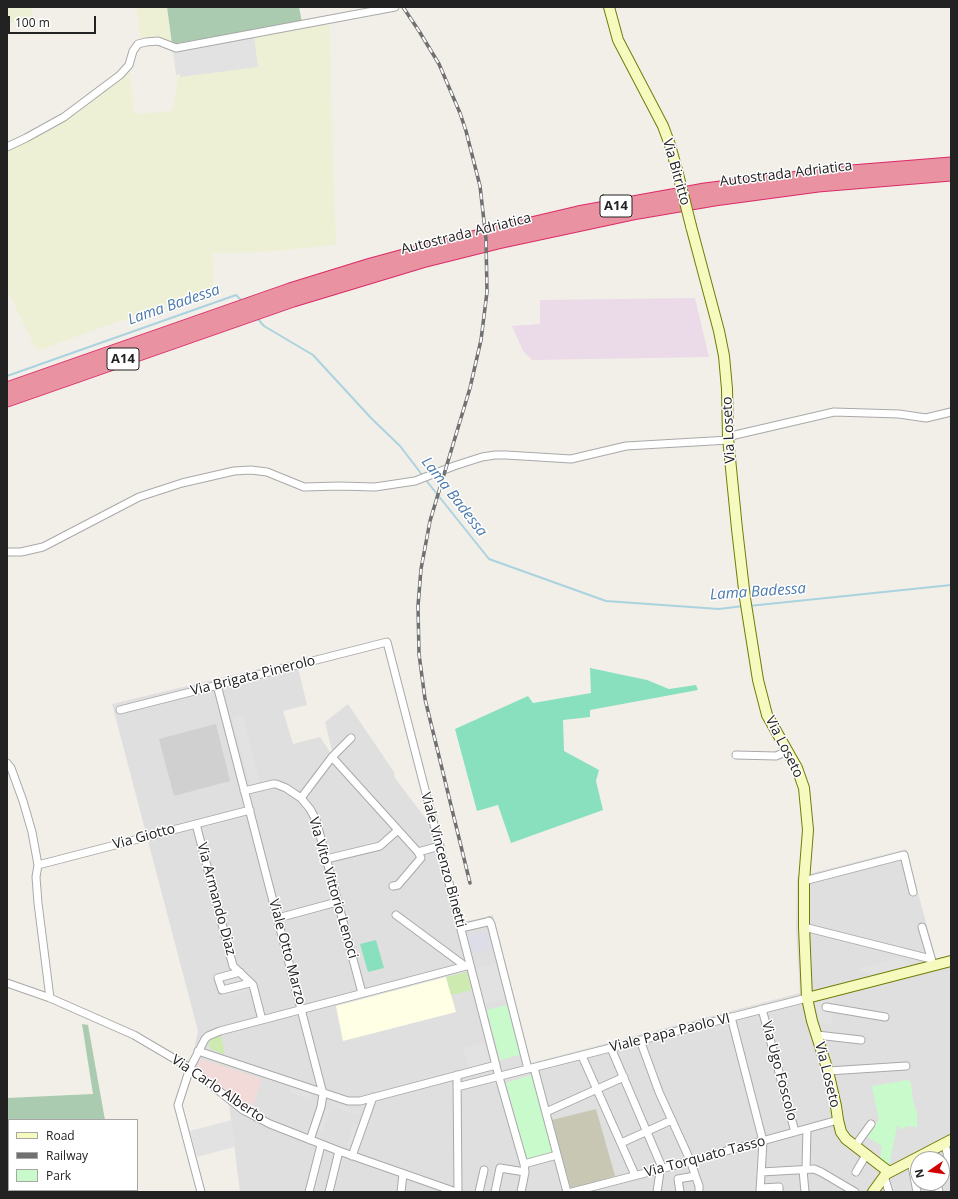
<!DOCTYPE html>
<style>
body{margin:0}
#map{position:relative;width:958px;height:1199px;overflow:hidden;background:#f2efe9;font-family:"Open Sans",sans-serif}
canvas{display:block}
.frame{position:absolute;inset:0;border:8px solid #222;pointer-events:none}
.legend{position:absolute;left:8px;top:1119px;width:130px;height:72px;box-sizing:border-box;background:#fff;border:1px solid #a7a7a7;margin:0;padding:5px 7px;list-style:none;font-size:12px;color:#222}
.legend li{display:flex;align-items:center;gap:8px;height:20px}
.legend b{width:20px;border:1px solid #a7a7a7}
.north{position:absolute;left:910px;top:1151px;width:40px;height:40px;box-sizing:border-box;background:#fff;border:1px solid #a7a7a7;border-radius:50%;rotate:257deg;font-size:11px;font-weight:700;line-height:16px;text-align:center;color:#222}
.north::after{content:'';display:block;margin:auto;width:14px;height:18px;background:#d40000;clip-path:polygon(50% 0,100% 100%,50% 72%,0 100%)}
.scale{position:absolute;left:8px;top:16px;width:88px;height:18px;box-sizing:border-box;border:2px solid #222;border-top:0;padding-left:5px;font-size:12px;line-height:14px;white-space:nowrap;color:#222;-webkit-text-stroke:3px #fff;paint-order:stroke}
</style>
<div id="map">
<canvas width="958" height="1199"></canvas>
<div class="frame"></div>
<ul class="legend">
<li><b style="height:5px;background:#f7fabf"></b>Road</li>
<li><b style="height:5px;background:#707070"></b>Railway</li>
<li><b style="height:11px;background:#c8facc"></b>Park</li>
</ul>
<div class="north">N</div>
<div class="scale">100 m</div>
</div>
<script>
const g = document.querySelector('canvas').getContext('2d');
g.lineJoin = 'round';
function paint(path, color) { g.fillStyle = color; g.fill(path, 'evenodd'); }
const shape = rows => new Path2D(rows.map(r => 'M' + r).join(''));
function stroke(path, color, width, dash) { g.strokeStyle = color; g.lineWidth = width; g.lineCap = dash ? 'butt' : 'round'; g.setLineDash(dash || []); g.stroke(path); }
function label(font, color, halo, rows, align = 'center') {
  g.font = font + ' "Open Sans",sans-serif'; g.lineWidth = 3; g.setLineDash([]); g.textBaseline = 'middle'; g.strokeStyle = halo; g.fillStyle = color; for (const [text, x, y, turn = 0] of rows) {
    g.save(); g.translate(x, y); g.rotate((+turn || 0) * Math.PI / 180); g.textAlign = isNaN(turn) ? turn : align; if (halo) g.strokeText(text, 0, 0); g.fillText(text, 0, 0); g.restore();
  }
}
paint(shape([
 [296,660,307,705,283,711,293,744,320,737,330,752,332,751,325,722,348,704,394,772,395,778,429,823,438,822,464,922,493,915,531,1063,800,993,796,929,797,877,906,849,936,959,951,955,951,1192,240,1192,229,1105,190,1068,198,1031,112,704],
 [918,1159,942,1159,942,1183,918,1183]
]), '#e0dfdf');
paint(shape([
 [201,1059,262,1079,251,1111,196,1068]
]), '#f2dad9');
paint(shape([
 [695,298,709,357,532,360,523,351,512,326,540,324,540,300]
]), '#ebdbe8');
paint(shape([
 [446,977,456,1012,343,1041,336,1006]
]), '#ffffe5');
paint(shape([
 [216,724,230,781,174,796,159,739]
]), '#d0d0d0');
paint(shape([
 [596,1109,615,1176,571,1189,552,1120]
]), '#c7c7b4');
paint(shape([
 [7,7,31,7,33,18,7,24],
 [136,7,167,7,172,46,141,40],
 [329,20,336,245,263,252,212,253,214,287,37,351,7,290,7,145,54,123,130,70,134,114,172,111,179,72,252,37]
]), '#eef0d5');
paint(shape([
 [467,972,472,990,451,995,446,977],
 [221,1036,224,1048,224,1054,212,1050,209,1045,210,1039]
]), '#cdebb0');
paint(shape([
 [167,7,299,7,302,22,172,44],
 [82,1024,88,1025,105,1120,9,1120,9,1190,118,1190,119,1192,7,1192,7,1098,93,1094]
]), '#aacbaf');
paint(shape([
 [507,1005,520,1055,500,1060,487,1010],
 [531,1075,553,1153,527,1159,506,1083],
 [908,1080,911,1083,913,1100,917,1114,917,1127,907,1126,901,1130,900,1127,897,1126,889,1166,880,1160,882,1146,866,1136,879,1120,872,1086]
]), '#c8facc');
paint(shape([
 [590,668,647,680,669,689,696,685,698,690,590,710,590,717,563,720,564,751,599,770,596,781,603,810,511,843,498,805,477,811,455,729,528,696,533,703,591,693],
 [376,940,384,968,368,972,360,944]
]), '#88e0be');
paint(shape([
 [254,37,258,67,180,77,180,74,176,75,173,51],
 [243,714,260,783,250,785,232,717],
 [899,958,915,966,871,977,870,974,860,972,861,968],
 [497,963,506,999,483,1004,474,969],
 [235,972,251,989,220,997,215,977],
 [835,996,831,1025,817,1022,813,1001],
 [486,1042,491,1062,469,1068,463,1048],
 [290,1087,311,1094,309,1099,289,1092],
 [332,1102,360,1112,359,1116,331,1106],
 [327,1108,331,1109,322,1133,318,1132],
 [232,1120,234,1147,197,1157,190,1131],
 [354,1123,358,1124,351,1146,347,1145]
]), '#e2e2e2');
paint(shape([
 [487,931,492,948,472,953,467,937]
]), '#dddde8');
stroke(shape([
 [257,318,264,326,313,355,371,418,400,446,423,476],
 [7,376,236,295,242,301],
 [425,479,489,559,606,601,719,609,743,606],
 [749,606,951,585]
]), '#aad3df', 2);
const street = shape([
 [7,147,26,138,64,117,120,75,129,65,133,51,138,44,146,42,158,41,176,48,395,7],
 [728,438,735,435,834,412,899,414,926,418,951,412],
 [7,552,21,552,43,547,139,497,182,483,234,471,251,470,267,472,304,487,339,486,375,487,415,481,454,466,482,457,495,455,506,455,571,459,626,446,729,440],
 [217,685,323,1094,321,1107,310,1140],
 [120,710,387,642,499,1077,524,1164,525,1172,521,1192],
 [736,755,776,756,788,751],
 [332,757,418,852],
 [7,763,11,768,23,801,32,832,38,865,36,877,38,903,50,998],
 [244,791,273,784,276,784,286,788,301,798,310,809,316,820,362,993],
 [301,798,332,757,351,738],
 [196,824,233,966,253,985,262,1020],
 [326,859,380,846,398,830],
 [38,865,250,810],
 [804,881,904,855,913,892],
 [393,886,398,885,421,858,418,852,440,846],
 [396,915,465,966],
 [278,918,337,902],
 [804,927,931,959],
 [922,927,932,961],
 [461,928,487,922,489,921,491,924,528,1069],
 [240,972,218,978,222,990,250,983],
 [7,983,50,998,134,1035,190,1068,243,1110,270,1124,339,1151,456,1192],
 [826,1007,885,1017],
 [762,1009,795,1132],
 [731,1017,763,1141,760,1192],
 [817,1035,861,1040],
 [640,1040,659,1092,690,1160,699,1186,699,1192],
 [611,1048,661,1165,657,1192],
 [198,1051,348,1101,360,1101,496,1065],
 [582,1056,635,1175],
 [534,1068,567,1192],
 [828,1071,906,1066],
 [457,1075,458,1192],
 [457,1087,807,998],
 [546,1112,624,1077],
 [621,1143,672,1120],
 [945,1144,951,1171],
 [855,1146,871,1124],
 [352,1156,373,1097],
 [911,1161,917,1192],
 [524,1164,557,1155],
 [806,1169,807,1129],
 [803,1170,805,1192],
 [761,1172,814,1169,821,1172,855,1192],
 [856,1172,866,1155],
 [884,1176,889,1192],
 [937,1183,939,1192],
 [760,1188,779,1187,779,1192],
 [201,1192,178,1105,190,1068,205,1039,208,1036,220,1031,470,965],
 [309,1192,321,1145],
 [329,1192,339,1151],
 [401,1192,403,1174],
 [479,1192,484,1170],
 [495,1192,500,1168,525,1172],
 [572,1192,661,1169,838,1120],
 [680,1192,678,1179,695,1176]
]);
const secondary = shape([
 [609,7,618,40,663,126,670,145,677,170],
 [691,226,719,331,724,356,727,389,728,438,737,529,745,598,758,680,767,715,797,768,804,788,808,830,804,881,804,927,807,998,812,1021,828,1071,836,1106,838,1120,841,1132,846,1139,889,1172],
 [807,998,951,961],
 [873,1192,886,1174,951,1140]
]);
const highway = shape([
 [7,389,290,290,371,265,459,241,578,213,705,190,839,173,951,164],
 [7,400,293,300,422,261,498,242,638,212,714,199,818,185,951,174]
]);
stroke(street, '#a9a9a9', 9);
stroke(secondary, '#707d05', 12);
stroke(highway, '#dc2a67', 15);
stroke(street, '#fff', 7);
stroke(secondary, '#f7fabf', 10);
stroke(highway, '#e892a2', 13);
const rail = shape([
 [403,7,419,31,439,64,460,113,466,131,480,186,486,239,487,292,481,340,470,388,430,521,421,569,418,606,419,654,425,699,470,883]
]);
stroke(rail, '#707070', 3.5);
stroke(rail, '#fff', 2, [6]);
const secondaryBridge = shape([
 [677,170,691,226]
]);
stroke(secondaryBridge, '#707d05', 12, []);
stroke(secondaryBridge, '#f7fabf', 10);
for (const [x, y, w] of [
 [616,206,32],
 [123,359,32]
]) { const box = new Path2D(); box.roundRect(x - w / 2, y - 11, w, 22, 3); g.fillStyle = '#fff'; g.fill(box); stroke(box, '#222', 1); }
label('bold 13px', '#222', null, [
 ["A14",616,206],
 ["A14",123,359]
]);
label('14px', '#222', '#fff', [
 ["Via Bitritto",676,172,74],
 ["Autostrada Adriatica",786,174,-7],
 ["Autostrada Adriatica",466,234,-14],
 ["Via Loseto",729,430,-93],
 ["Via Brigata Pinerolo",253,676,-14],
 ["Via Loseto",784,747,63],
 ["Via Giotto",144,837,-15],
 ["Viale Vincenzo Binetti",443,860,75],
 ["Via Vito Vittorio Lenoci",333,888,74],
 ["Via Armando Diaz",216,899,75],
 ["Viale Otto Marzo",287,952,75],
 ["Viale Papa Paolo VI",670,1033,-14],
 ["Via Ugo Foscolo",779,1071,75],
 ["Via Loseto",827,1075,76],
 ["Via Carlo Alberto",218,1089,34],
 ["Via Torquato Tasso",705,1157,-15]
]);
label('italic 15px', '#4a7aab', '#fff', [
 ["Lama Badessa",174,305,-19],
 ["Lama Badessa",454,497,52],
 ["Lama Badessa",758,592,-4]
]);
</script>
